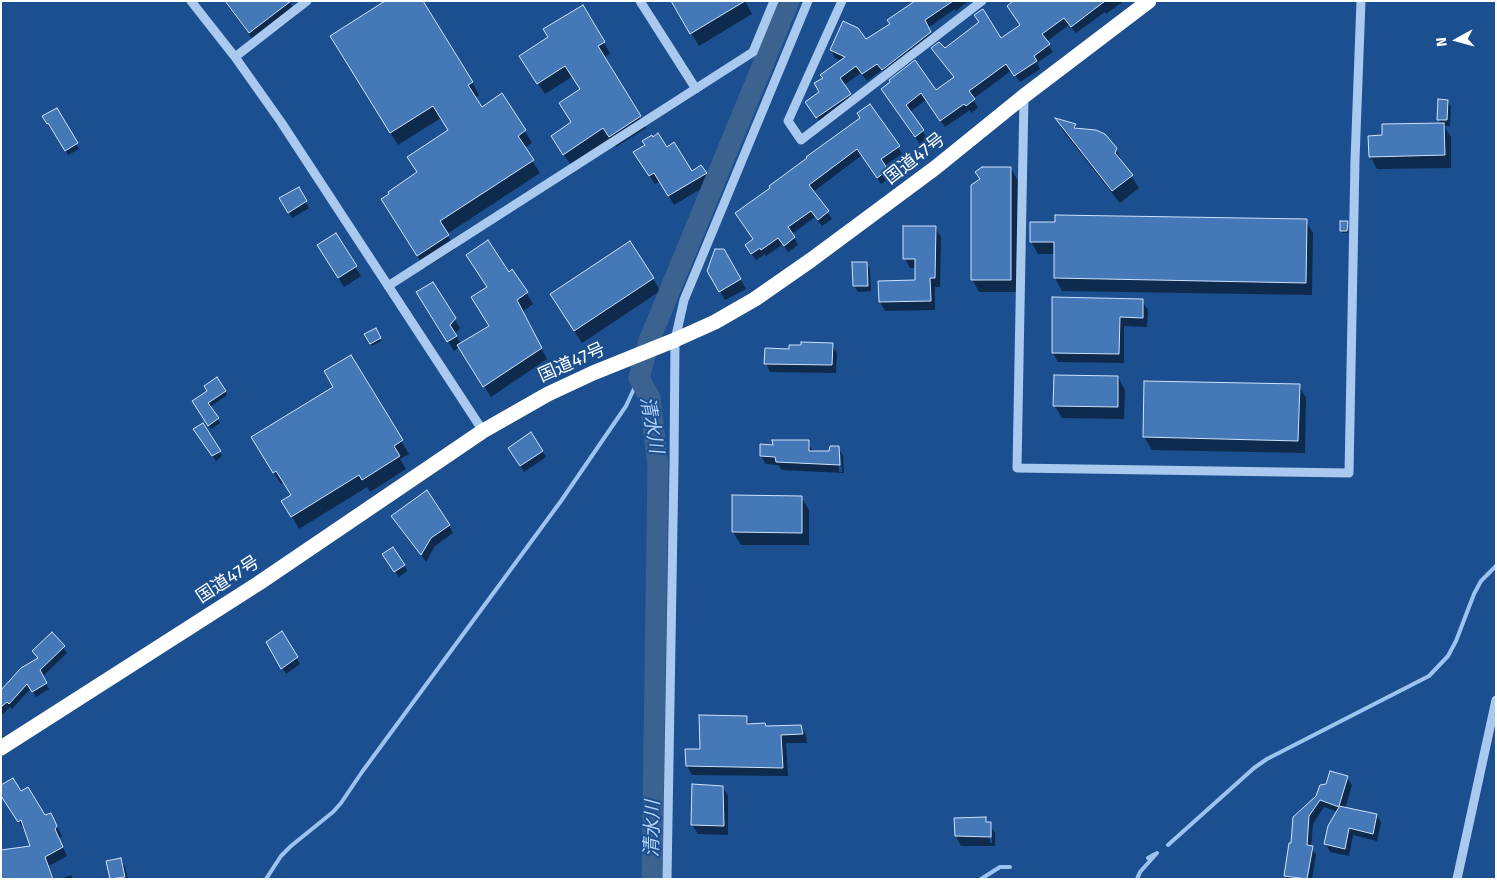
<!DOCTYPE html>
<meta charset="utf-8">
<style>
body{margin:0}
#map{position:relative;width:1497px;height:880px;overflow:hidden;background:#1b4f8f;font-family:"Fira Sans",sans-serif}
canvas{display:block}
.frame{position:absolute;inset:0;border:2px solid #fff;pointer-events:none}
.north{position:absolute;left:1432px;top:15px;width:50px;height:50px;-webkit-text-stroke:4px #1b4f8f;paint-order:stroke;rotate:263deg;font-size:14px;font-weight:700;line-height:20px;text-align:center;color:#fff}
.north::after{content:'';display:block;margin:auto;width:18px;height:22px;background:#fff;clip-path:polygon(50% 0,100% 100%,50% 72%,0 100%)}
</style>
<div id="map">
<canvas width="1497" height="880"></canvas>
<div class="frame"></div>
<div class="north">N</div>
</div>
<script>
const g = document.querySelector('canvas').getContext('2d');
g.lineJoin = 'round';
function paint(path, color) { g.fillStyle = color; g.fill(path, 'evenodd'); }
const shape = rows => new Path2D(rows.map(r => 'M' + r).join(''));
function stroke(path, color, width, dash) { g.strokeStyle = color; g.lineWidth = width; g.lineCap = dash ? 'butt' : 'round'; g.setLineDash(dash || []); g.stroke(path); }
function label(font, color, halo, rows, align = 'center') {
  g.font = font + ' "Fira Sans","Noto Sans JP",sans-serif'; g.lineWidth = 4; g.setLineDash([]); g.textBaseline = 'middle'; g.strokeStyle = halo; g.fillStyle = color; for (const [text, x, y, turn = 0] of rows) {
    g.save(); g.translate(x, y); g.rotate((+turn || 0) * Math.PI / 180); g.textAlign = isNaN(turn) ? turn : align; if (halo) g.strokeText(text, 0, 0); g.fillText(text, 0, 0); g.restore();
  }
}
paint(shape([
 [224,1,289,1,297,15,257,45],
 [672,1,745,1,752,14,699,46],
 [934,1,968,1,956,11,955,9,928,28,934,40,887,76,882,70,867,81,861,73,844,85,854,101,822,124,811,109,821,92,824,79,842,61,835,58,831,50,865,41],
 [1077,1,1124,1,1106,14,1105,12,1076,33,1069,25,1046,42,1053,52,1037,63,1040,69,1020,82,1012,70,973,99,978,108,971,113,970,110,945,127,926,100,910,112,927,138,920,144,882,89,935,92,955,78,932,49,944,50,1001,39],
 [582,7,610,53,604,58,646,128,616,147,611,138,571,165,559,148,572,123,581,90,573,76,545,94,527,67,550,37],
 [339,49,472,82,479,95,474,98,482,109,525,131,532,143,524,148,540,173,447,234,455,249,425,268,390,212,449,130,441,118,398,145],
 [1447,101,1451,107,1450,126,1444,126,1451,137,1451,168,1377,169,1370,156,1441,124,1439,120],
 [56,109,79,149,68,155,52,127,50,128,44,117],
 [862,119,898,147,902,154,884,166,891,177,881,184,862,155,813,192,832,219,822,226,815,217,792,234,798,245,788,252,783,244,766,256,765,254,756,260,750,252,754,240],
 [1057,120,1075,125,1078,130,1116,149,1123,164,1139,188,1120,203,1063,131],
 [646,145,667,148,691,173,701,167,711,183,674,205,660,181,655,184,640,161],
 [1011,168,1018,181,1017,292,979,292,972,279,981,180],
 [298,189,309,208,292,218,281,199],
 [1306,221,1313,233,1312,295,1062,291,1055,278,1055,254,1038,254,1031,241],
 [1347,222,1348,233,1343,233,1341,230],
 [935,227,941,237,940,287,935,287,935,310,885,311,880,302,916,282,916,268,910,268,905,259],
 [335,235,361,276,344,287,324,255],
 [724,250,746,289,725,300,709,271],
 [866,263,870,269,871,291,858,292,854,286,853,264],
 [512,271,533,304,522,312,547,359,491,397,459,347,454,351,423,302,454,319,460,328,455,334,461,344,491,327,508,273],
 [653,278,660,291,582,343,559,307],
 [1053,299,1142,301,1148,310,1147,327,1124,326,1124,363,1058,362,1053,353],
 [375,330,381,341,372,346,366,335],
 [832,345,837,353,836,373,770,372,766,363],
 [350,356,409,454,400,459,406,469,370,492,367,487,299,529,283,501,292,496,284,483,281,484,260,450,335,387],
 [1118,377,1125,390,1124,419,1062,418,1055,406],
 [1145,382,1299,386,1306,398,1305,453,1152,450,1144,437],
 [225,391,227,395,210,407,220,423,211,429,194,401],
 [531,434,546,457,524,472,513,454],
 [198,435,219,451,222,456,216,461],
 [808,442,813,452,829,452,838,448,843,456,844,473,782,470,778,465,766,464,761,456,774,446],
 [838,454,841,454,842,472,839,472],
 [733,496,801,497,809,510,809,545,741,545,733,532],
 [398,524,449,525,453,533,435,546,426,562],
 [388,560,404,565,407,571,399,577],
 [282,633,300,664,286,674,267,642],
 [52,634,67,653,42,677,49,689,36,697,31,688,12,709,10,707,2,715,1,692,39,659,34,651],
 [746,717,751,725,766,727,801,726,806,735,807,743,786,743,788,776,692,775,687,766,702,750],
 [1347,778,1352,785,1345,809,1377,815,1381,823,1377,841,1353,835,1349,856,1330,852,1326,844,1338,812,1324,807,1313,824,1311,847,1316,855,1312,879,1287,879,1285,875,1292,844,1294,817],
 [723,787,728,796,728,835,698,834,692,825],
 [21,792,44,817,55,823,62,836,59,839,67,856,49,866,54,879,2,879,32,847,25,829,24,830,1,794],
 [985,818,995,833,995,846,961,846,956,836,955,819],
 [989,826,992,829,992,843,990,843],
 [120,859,125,867,128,879,111,879],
 [71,875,73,879,61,879]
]), '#0007');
stroke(shape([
 [1168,845,1254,768,1267,759,1429,676,1448,656,1456,641,1474,594,1481,581,1496,566],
 [1148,858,1155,854],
 [266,879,281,856,291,846,333,812,341,803,362,772,561,501,626,406,639,378],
 [981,879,1000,867,1010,867],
 [1137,879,1140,872,1157,853]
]), '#9cc4f0', 4);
stroke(shape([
 [652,879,658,466,650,398,639,378,649,341,789,1]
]), '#3c6290', 21);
const building = shape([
 [225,1,291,1,249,33,225,1],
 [385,1,423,1,473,82,468,85,482,107,502,93,526,130,518,136,534,160,440,221,449,235,417,256,381,199,389,194,388,192,417,172,407,157,448,130,433,106,390,133,330,36,385,1],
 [671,1,745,1,690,34,671,1],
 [915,1,953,1,925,20,931,32,882,70,877,64,862,74,856,66,840,78,851,94,816,118,805,102,819,92,814,83,823,78,820,75,845,57,830,50,843,21,858,28,866,39,890,24,887,20,915,1],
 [1013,1,1105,1,1071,27,1064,18,1042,34,1050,44,1034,56,1037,61,1014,76,1006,64,969,91,975,99,966,106,964,104,940,121,921,93,906,105,924,130,915,137,881,89,890,82,889,80,915,60,936,90,954,77,931,48,939,42,945,48,979,22,974,15,983,9,1001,38,1020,25,1007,6,1013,1],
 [583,5,605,42,598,46,641,116,609,137,603,128,563,155,551,136,571,122,559,103,580,89,565,66,537,84,519,56,548,37,543,29,583,5],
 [1438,99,1448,100,1447,120,1437,120,1438,99],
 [870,104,900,146,881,159,888,170,877,178,857,149,809,185,829,211,818,220,811,211,788,227,795,237,784,246,778,238,761,250,760,248,751,254,745,245,753,239,735,213,770,188,769,186,807,158,806,157,860,118,857,113,870,104],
 [57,108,78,143,65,151,48,123,47,124,42,116,57,108],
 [1055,118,1076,124,1074,128,1096,130,1105,134,1117,148,1115,153,1133,175,1112,191,1055,118],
 [1444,123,1445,155,1369,157,1368,136,1382,135,1382,124,1444,123],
 [658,133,667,147,674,142,692,171,701,165,707,173,668,196,654,173,649,176,633,152,645,145,642,141,652,135,653,137,658,133],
 [982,167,1011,167,1011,280,971,280,971,185,980,179,975,172,982,167],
 [299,187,307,201,288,213,279,198,299,187],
 [1055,215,1307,219,1306,283,1054,278,1054,242,1030,242,1030,222,1055,222,1055,215],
 [1340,221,1348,221,1347,231,1340,231,1340,221],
 [903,226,936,226,935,278,930,278,931,301,879,302,878,281,915,280,915,259,903,259,903,226],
 [336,233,357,266,338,278,317,245,336,233],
 [488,240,509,272,512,269,528,292,517,300,542,348,483,387,457,345,489,326,471,297,487,287,466,255,488,240],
 [630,241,654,278,574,331,550,294,630,241],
 [715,249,724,249,741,279,719,292,707,271,715,249],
 [852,262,867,262,868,286,853,286,852,262],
 [433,282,456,318,450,325,457,336,447,342,416,292,433,282],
 [1052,297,1143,299,1143,318,1120,317,1119,354,1052,353,1052,297],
 [376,328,381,338,370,344,364,334,376,328],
 [801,342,833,343,832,365,764,364,765,348,789,349,789,345,801,345,801,342],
 [351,355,403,440,394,446,400,456,362,480,359,475,291,517,281,501,291,495,276,471,273,473,251,437,333,387,324,371,351,355],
 [1054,375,1118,376,1118,407,1053,406,1054,375],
 [217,377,226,391,208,403,219,418,208,426,192,401,207,391,204,386,217,377],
 [1144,381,1300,384,1298,441,1143,437,1144,381],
 [203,423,221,451,212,456,193,429,203,423],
 [531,432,543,451,520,466,508,448,531,432],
 [772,440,809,440,809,451,829,451,830,446,839,446,840,465,776,462,775,457,760,456,760,444,773,445,772,440],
 [427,490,450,525,431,538,421,555,391,516,427,490],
 [732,495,802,496,802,533,732,532,732,495],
 [393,547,405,565,394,572,382,554,393,547],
 [282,631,298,657,281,669,266,642,282,631],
 [52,632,65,646,40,670,47,683,32,692,27,684,9,704,7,702,1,707,1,690,21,668,38,658,32,651,52,632],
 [699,715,747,716,747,724,765,723,766,726,801,725,803,734,781,735,783,768,686,766,685,749,700,749,699,715],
 [1330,771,1348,776,1339,806,1377,814,1373,834,1349,828,1345,849,1324,844,1328,826,1339,807,1320,800,1309,816,1307,845,1313,846,1307,879,1284,876,1289,843,1291,843,1293,817,1316,796,1320,785,1326,784,1330,771],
 [13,778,21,791,28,787,45,815,51,813,57,826,55,829,63,847,45,857,53,879,1,879,1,850,30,846,21,820,18,822,1,796,1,785,13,778],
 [692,784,723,786,724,826,691,825,692,784],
 [986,817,986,822,991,822,991,837,955,836,954,818,986,817],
 [121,858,125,877,110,879,106,861,121,858]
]);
paint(building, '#4478b7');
stroke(building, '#cfe3fa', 1);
stroke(shape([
 [191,1,235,57],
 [307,1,235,57,281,122,483,431],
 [640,1,696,89],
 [842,1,788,121,801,140,982,1],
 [1024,96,1017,468,1349,473,1355,160,1361,1],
 [388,286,753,52,774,1],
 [667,879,674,465,675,340,684,300,808,1],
 [1457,879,1496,700]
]), '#a9c9ee', 9);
stroke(shape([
 [1,748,259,583,483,431,548,394,593,373,675,340,715,322,755,299,811,260,935,168,1024,96,1149,1]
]), '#fff', 15);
label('18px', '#fff', '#1b4f8f', [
 ["国道47号",915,159,-38],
 ["国道47号",572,363,-24],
 ["国道47号",228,580,-33]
]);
label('italic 19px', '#b5d3f5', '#1b4f8f', [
 ["清水川",651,425,80],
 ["清水川",653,829,-89]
]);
</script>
